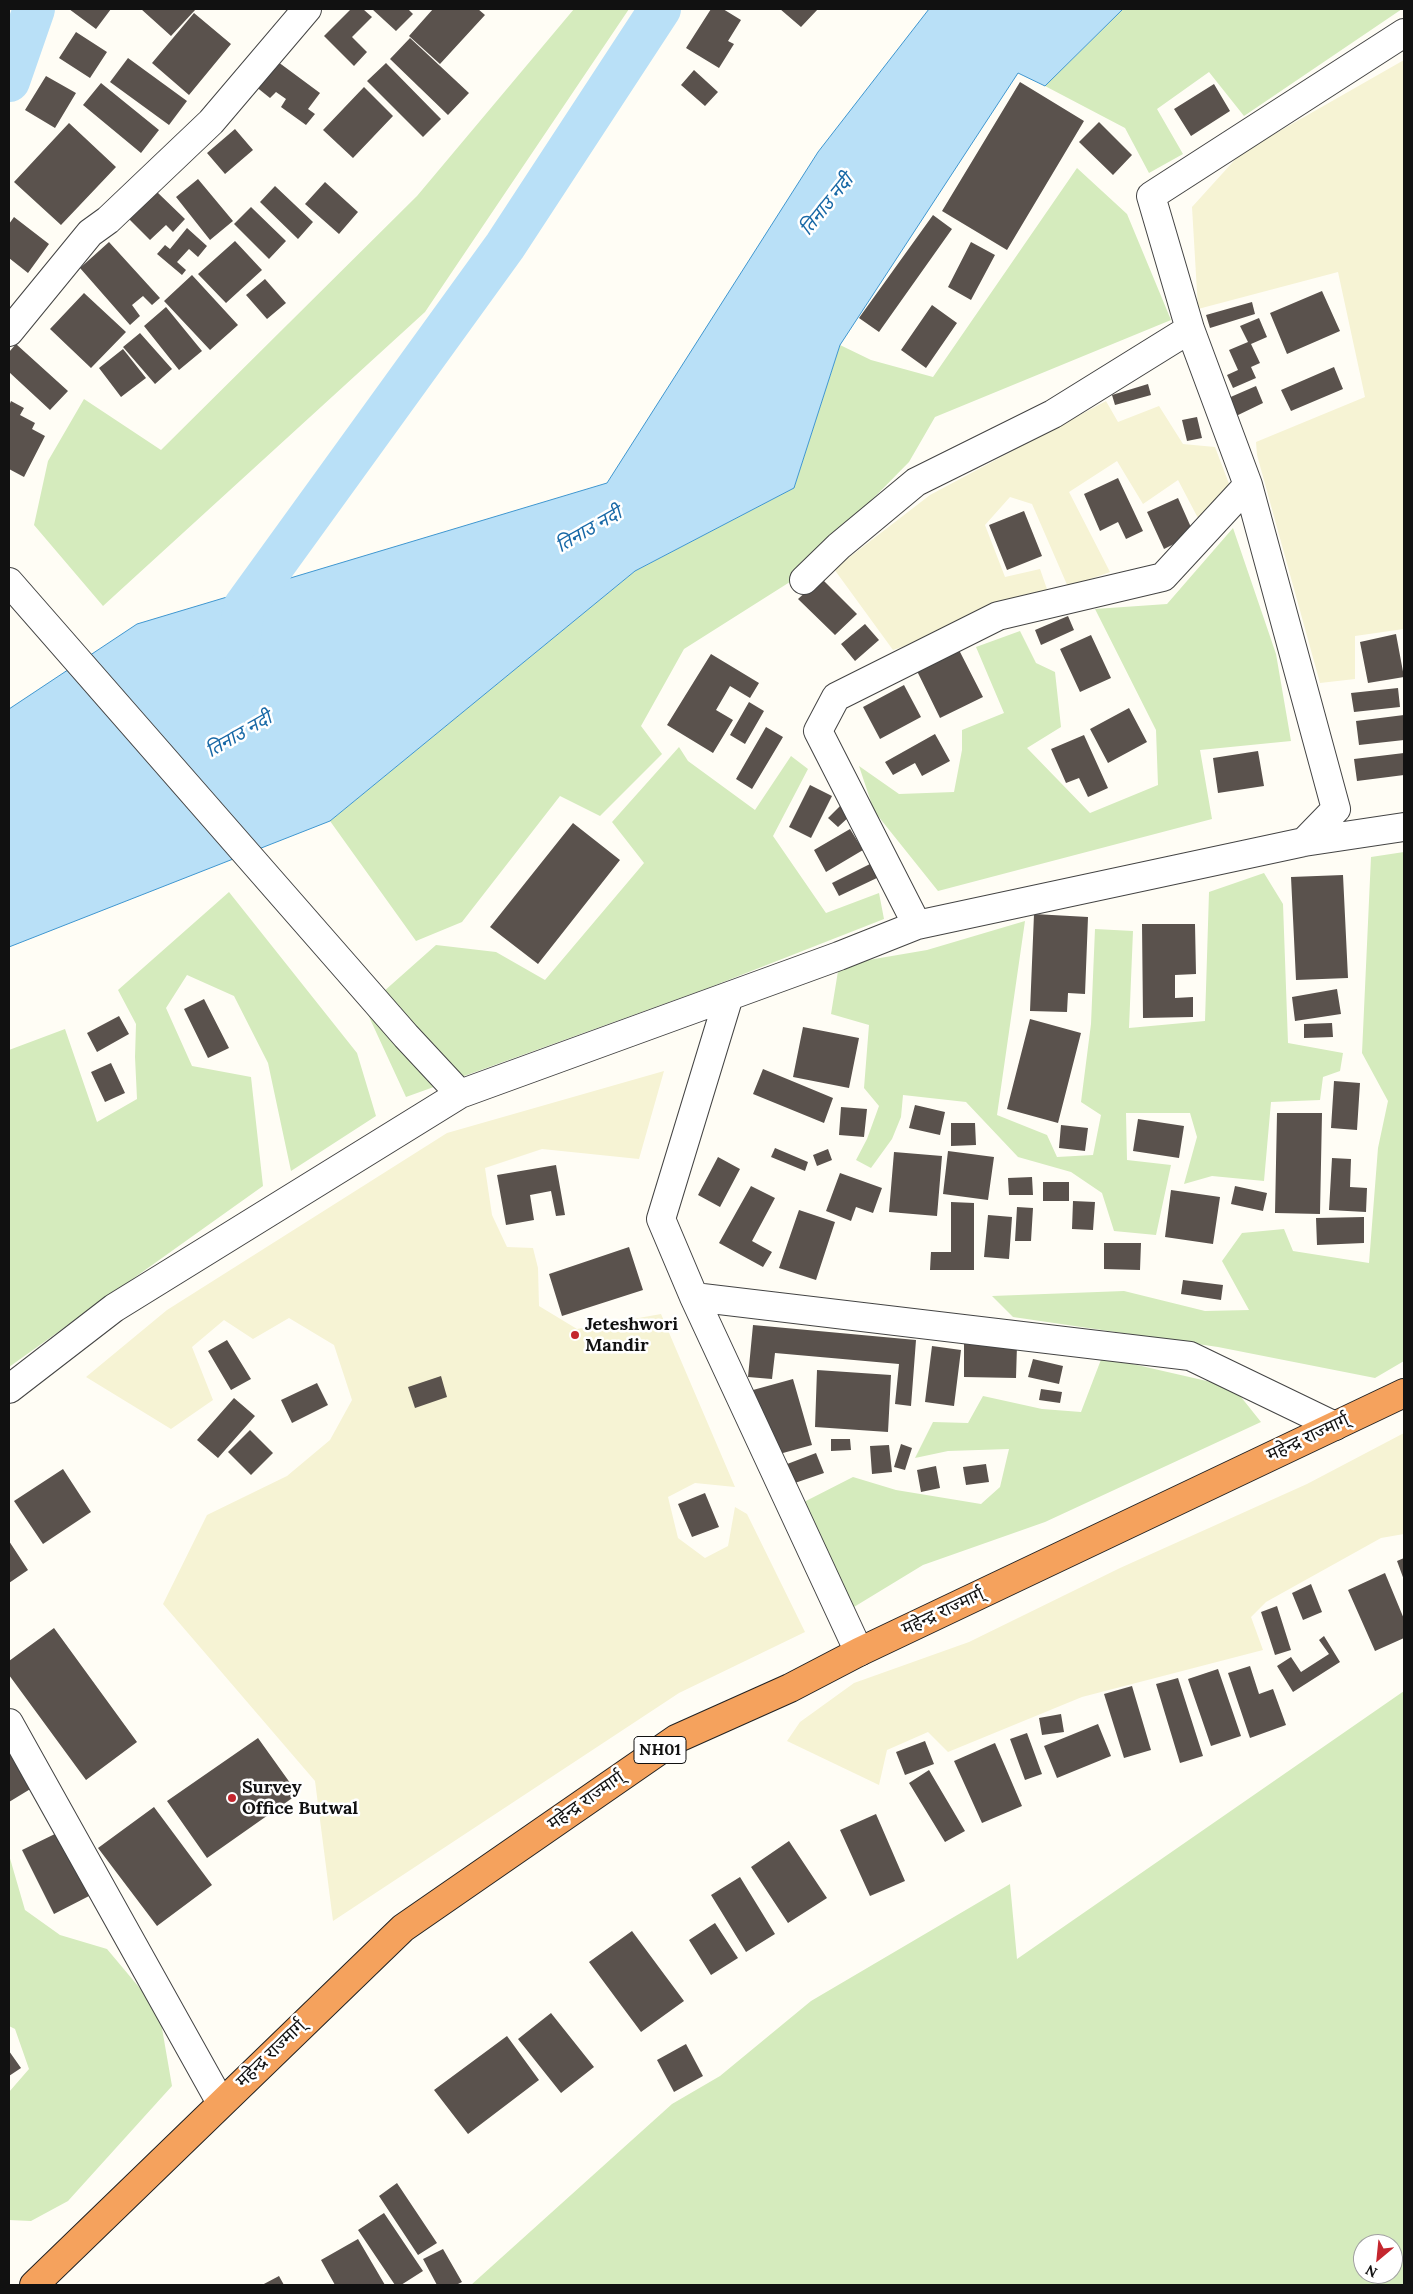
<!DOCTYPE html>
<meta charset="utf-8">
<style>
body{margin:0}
#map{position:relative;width:1413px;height:2294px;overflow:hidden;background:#fffdf5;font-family:Lora,serif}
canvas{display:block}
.frame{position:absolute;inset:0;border:10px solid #111;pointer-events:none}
.north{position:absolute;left:1353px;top:2234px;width:50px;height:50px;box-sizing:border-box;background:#fff;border:1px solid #a0a0a0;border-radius:50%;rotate:208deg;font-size:14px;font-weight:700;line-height:20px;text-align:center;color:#111}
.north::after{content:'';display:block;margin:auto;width:18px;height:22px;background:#c4262e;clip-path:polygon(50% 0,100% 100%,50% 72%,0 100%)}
</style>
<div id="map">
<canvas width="1413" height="2294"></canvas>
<div class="frame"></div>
<div class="north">N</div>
</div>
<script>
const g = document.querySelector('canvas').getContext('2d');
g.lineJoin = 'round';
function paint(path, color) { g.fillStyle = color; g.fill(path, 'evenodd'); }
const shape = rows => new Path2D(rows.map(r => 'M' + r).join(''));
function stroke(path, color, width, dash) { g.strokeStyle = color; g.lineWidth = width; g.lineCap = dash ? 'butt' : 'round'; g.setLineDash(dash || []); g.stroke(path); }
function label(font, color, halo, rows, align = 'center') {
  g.font = font + ' Lora,"Noto Sans Devanagari",serif'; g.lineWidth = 5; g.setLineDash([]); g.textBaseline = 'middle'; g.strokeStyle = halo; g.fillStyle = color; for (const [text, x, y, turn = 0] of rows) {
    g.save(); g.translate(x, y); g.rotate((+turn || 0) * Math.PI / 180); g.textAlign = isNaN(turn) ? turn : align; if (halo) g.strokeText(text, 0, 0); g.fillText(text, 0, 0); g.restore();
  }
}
paint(shape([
 [1404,60,1404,631,1404,629,1355,636,1355,679,1320,683,1257,455,1256,442,1365,397,1338,272,1198,309,1192,207,1241,153],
 [1106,401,1118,422,1159,406,1183,444,1215,447,1231,489,1199,520,1178,480,1143,504,1117,461,1069,492,1110,572,1068,587,1032,504,1010,497,985,525,1005,577,1040,569,1048,592,976,622,893,650,834,569,930,495],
 [664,1071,639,1159,542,1149,485,1168,492,1215,507,1247,533,1248,538,1268,539,1306,577,1329,661,1314,735,1487,695,1483,668,1497,678,1538,705,1558,728,1546,735,1507,747,1514,805,1632,679,1693,333,1921,315,1781,163,1604,207,1515,287,1476,330,1440,352,1400,334,1345,289,1318,253,1339,224,1320,192,1347,213,1400,171,1429,86,1377,167,1310,447,1133],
 [1404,1433,1404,1534,1381,1538,1266,1602,1251,1617,1263,1650,1082,1697,948,1752,928,1732,887,1750,879,1785,787,1741,800,1722,854,1683,969,1642,1120,1568,1307,1484]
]), '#f6f3d4');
paint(shape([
 [574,9,629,9,425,312,103,606,34,525,48,461,84,399,161,450,417,196],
 [1123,9,1402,9,1244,116,1209,72,1157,109,1183,154,1149,173,1125,128,1045,86],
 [1077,168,1127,214,1171,320,935,417,909,462,793,580,684,649,641,726,662,754,600,816,560,796,462,922,416,941,330,821,635,571,794,488,840,345,871,360,933,377],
 [1233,528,1276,654,1291,741,1200,750,1212,819,938,891,874,811,859,766,899,794,954,792,962,750,962,730,1004,713,976,647,1020,631,1036,663,1055,672,1061,727,1027,748,1090,813,1158,785,1156,730,1095,609,1167,604],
 [679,747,688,761,755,810,791,756,808,769,773,836,826,913,879,893,884,919,708,988,406,1097,365,1008,436,945,496,952,545,980,644,863,612,822],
 [1404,852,1404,1361,1375,1378,1218,1347,1013,1317,992,1296,1124,1291,1205,1311,1249,1310,1222,1261,1242,1233,1284,1229,1293,1251,1369,1263,1378,1148,1388,1101,1362,1053,1371,857],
 [1264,873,1283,904,1288,1043,1343,1053,1340,1071,1323,1077,1320,1100,1271,1102,1264,1181,1212,1176,1184,1184,1197,1137,1190,1113,1126,1113,1127,1160,1171,1165,1156,1235,1114,1231,1102,1193,1071,1172,1018,1157,966,1102,903,1095,901,1117,892,1139,871,1168,856,1160,867,1139,879,1106,864,1088,869,1025,831,1014,839,965,927,950,1025,921,997,1115,1047,1135,1057,1157,1093,1155,1101,1115,1081,1102,1091,1024,1095,929,1133,931,1129,1028,1205,1021,1209,892],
 [229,892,357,1053,376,1116,291,1171,268,1063,234,996,187,975,166,1008,192,1066,251,1077,263,1186,9,1367,9,1050,65,1029,97,1122,137,1099,135,1057,136,1024,118,990],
 [1102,1357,1233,1387,1261,1422,1045,1522,923,1565,849,1610,802,1503,853,1477,896,1490,981,1504,1000,1487,1009,1449,948,1451,915,1458,933,1422,968,1423,983,1396,1042,1409,1081,1412],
 [1404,1691,1404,2285,471,2285,672,2104,720,2076,811,2001,1010,1884,1017,1959],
 [1363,2244,1393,2244,1393,2274,1363,2274],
 [9,1855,25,1910,60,1935,107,1949,159,2011,172,2086,68,2201,31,2221,9,2220,9,2092,29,2069,15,2029,9,2026]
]), '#d5ebbd');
const water = shape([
 [929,9,1123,9,1045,86,1018,73,840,345,794,488,635,571,330,821,9,947,9,709,137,624,607,483,818,152,929,9]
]);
paint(water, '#b9e0f7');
stroke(water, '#3f96cf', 1);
stroke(shape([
 [9,81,34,9],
 [239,641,244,607,505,246,660,9]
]), '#b9e0f7', 42);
paint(shape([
 [69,9,111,9,96,29],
 [141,9,196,9,171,36],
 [351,9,363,9,372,17,352,37,367,52,354,66,324,36],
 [372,9,408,9,413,14,396,31],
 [433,9,478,9,485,15,440,64,409,36],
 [711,9,723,9,741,20,728,41,734,44,719,68,686,48],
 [780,9,818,9,801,27],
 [194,13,231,44,189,95,152,63],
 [76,32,107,52,90,78,59,58],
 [410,38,469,93,448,115,390,59],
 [270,56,320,93,308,109,315,114,306,125,281,107,286,99,276,92,270,98,250,82],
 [128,58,187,101,169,125,110,82],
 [386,63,441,119,423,137,367,81],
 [694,70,718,92,705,106,681,85],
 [46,76,76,93,55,128,25,110],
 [1020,82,1084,121,1007,250,942,211],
 [101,83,159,130,141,153,83,105],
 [1214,84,1230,111,1191,136,1174,109],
 [364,87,393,116,353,158,323,130],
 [1099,122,1132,155,1113,175,1079,142],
 [69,123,116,167,61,225,14,182],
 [235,129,253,150,225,174,207,153],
 [198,179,233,221,210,240,176,197],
 [325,182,358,212,339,234,305,204],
 [275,186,313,222,298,239,260,202],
 [157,192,185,219,173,232,166,225,150,240,129,219],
 [251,207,286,241,269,259,234,224],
 [933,215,952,229,879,332,859,318],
 [14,217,49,244,28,273,9,258,9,224],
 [187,228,207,246,198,257,189,249,177,262,186,270,182,275,157,254,165,245,170,249],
 [235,241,262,270,226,303,198,274],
 [109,242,160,298,152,305,143,296,132,305,140,316,130,325,80,268],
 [971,242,995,255,971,300,948,287],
 [192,275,238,325,210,350,164,301],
 [265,279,286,303,267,319,246,295],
 [1322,291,1340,331,1287,354,1270,313],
 [84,293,126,332,91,368,50,329],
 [1252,302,1255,314,1210,328,1206,315],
 [932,305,957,323,926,368,901,350],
 [166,307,202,351,179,370,144,326],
 [1259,318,1267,337,1251,344,1260,363,1251,367,1256,378,1233,388,1227,375,1238,370,1229,350,1248,342,1240,326],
 [140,333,172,369,155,384,123,347],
 [16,344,68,391,50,410,9,372,9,352],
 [123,349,146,378,121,397,99,368],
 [1334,367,1343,389,1291,411,1281,390],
 [1148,384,1151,395,1115,405,1112,395],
 [1256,386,1263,403,1234,417,1226,399],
 [11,401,24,408,20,415,35,423,32,429,45,436,24,477,9,469,9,406],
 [1197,417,1202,438,1187,441,1182,420],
 [1118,478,1143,531,1126,539,1118,522,1100,531,1084,494],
 [1178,498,1194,534,1164,549,1147,512],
 [1024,511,1042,556,1007,570,989,525],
 [821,578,857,614,835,635,798,599],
 [1068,616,1074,630,1041,645,1035,630],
 [865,624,879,640,855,661,841,644],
 [1396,634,1404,677,1368,683,1360,642],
 [1091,635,1111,678,1080,692,1060,649],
 [959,650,983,697,940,718,917,671],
 [711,654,759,683,750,698,730,686,716,710,733,720,713,753,667,725],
 [904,685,921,717,880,739,863,707],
 [1398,688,1400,707,1354,712,1351,693],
 [749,702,764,711,745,744,730,735],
 [1129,708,1147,742,1108,763,1090,729],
 [1404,715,1404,740,1359,745,1356,721],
 [766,727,783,737,752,789,736,779],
 [935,734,950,761,922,776,915,763,893,775,885,762],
 [1084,735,1108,788,1088,797,1079,778,1066,783,1051,749],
 [1258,751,1264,786,1218,793,1213,758],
 [1404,753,1404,775,1357,781,1354,759],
 [810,785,832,796,811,838,789,827],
 [841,805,851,815,838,827,828,818],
 [573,823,620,860,538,964,490,927],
 [850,829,863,850,826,872,814,850],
 [872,863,879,877,839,896,832,883],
 [1343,875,1348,978,1296,980,1291,877],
 [1034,914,1088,917,1085,994,1068,993,1067,1012,1030,1011],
 [1142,924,1195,924,1196,974,1175,975,1175,998,1193,997,1193,1017,1143,1018],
 [1337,989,1341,1014,1295,1021,1292,997],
 [204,999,229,1048,208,1058,184,1009],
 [119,1016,129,1034,97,1052,87,1033],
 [1030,1019,1081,1033,1058,1123,1007,1109],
 [1332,1023,1333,1037,1304,1038,1304,1024],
 [803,1027,859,1038,849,1088,793,1077],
 [111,1063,125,1093,105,1102,91,1072],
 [763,1069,833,1098,824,1123,753,1094],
 [1334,1081,1360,1083,1357,1130,1331,1128],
 [915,1105,945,1112,940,1135,909,1128],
 [841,1107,867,1109,864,1137,839,1135],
 [1277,1113,1322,1113,1320,1214,1275,1213],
 [1138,1119,1184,1126,1179,1158,1133,1151],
 [951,1123,975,1123,976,1145,951,1146],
 [1061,1125,1088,1128,1085,1151,1059,1148],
 [775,1148,808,1162,805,1171,771,1157],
 [828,1149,832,1160,817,1166,813,1155],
 [948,1151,994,1157,988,1200,943,1194],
 [894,1152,942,1156,937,1216,889,1212],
 [718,1157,740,1169,720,1207,698,1195],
 [1332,1158,1351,1159,1350,1187,1367,1188,1366,1212,1329,1210],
 [556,1165,565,1215,556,1216,551,1191,530,1195,534,1220,506,1225,497,1175],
 [840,1173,882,1188,873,1213,856,1207,851,1221,826,1211],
 [1032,1177,1033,1195,1009,1195,1008,1178],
 [1043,1182,1069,1182,1069,1201,1043,1201],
 [751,1186,775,1198,752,1241,772,1252,763,1267,719,1243],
 [1235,1186,1267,1193,1263,1211,1231,1204],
 [1171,1190,1220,1197,1213,1244,1165,1237],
 [1073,1201,1095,1202,1093,1230,1072,1229],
 [951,1202,974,1203,974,1270,930,1270,931,1252,951,1252],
 [1017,1207,1033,1208,1031,1241,1015,1241],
 [799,1210,835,1222,816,1280,779,1268],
 [988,1215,1012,1217,1009,1259,984,1257],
 [1364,1217,1364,1243,1317,1245,1316,1218],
 [1104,1243,1141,1243,1140,1270,1104,1269],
 [629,1247,643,1290,562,1316,549,1274],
 [1183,1280,1223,1285,1221,1300,1181,1294],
 [753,1325,916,1340,911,1406,895,1404,899,1364,775,1353,772,1379,748,1377],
 [227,1340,251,1379,231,1390,208,1351],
 [964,1344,1017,1345,1016,1378,964,1377],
 [932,1346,961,1350,954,1406,925,1402],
 [1033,1359,1063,1366,1059,1384,1028,1377],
 [817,1370,891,1375,888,1432,815,1427],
 [441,1376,447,1397,415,1408,408,1387],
 [793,1379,812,1445,772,1456,753,1390],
 [317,1383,328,1405,292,1423,281,1400],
 [1041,1389,1062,1392,1060,1403,1039,1400],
 [234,1398,255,1416,218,1458,197,1440],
 [250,1430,273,1453,251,1475,228,1452],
 [831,1439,850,1439,851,1450,831,1451],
 [901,1444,912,1448,905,1470,894,1467],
 [889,1445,892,1472,872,1474,870,1446],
 [816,1453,824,1473,789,1485,782,1466],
 [986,1464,989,1482,966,1485,963,1467],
 [936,1466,940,1488,921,1492,917,1470],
 [63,1469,91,1512,43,1544,14,1501],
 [705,1493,719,1527,692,1537,678,1504],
 [9,1541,28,1570,9,1583],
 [1404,1558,1404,1580,1397,1561],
 [1385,1573,1404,1619,1404,1638,1375,1651,1348,1590],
 [1311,1584,1322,1612,1303,1620,1292,1593],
 [1277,1606,1291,1650,1275,1655,1261,1612],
 [54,1628,137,1742,86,1780,9,1675,9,1661],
 [1324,1636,1340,1662,1293,1692,1277,1666,1291,1657,1301,1672,1329,1654,1319,1640],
 [1250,1666,1259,1694,1273,1689,1286,1725,1250,1738,1228,1673],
 [1218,1669,1241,1736,1211,1746,1188,1679],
 [1178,1678,1203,1756,1180,1763,1156,1684],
 [1132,1686,1151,1750,1124,1758,1104,1694],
 [1061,1714,1064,1732,1042,1735,1039,1718],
 [1098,1724,1111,1756,1057,1778,1044,1746],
 [1027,1733,1042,1774,1025,1780,1010,1739],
 [258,1738,298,1794,207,1858,167,1801],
 [925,1741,934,1764,905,1775,896,1752],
 [995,1743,1022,1806,982,1823,954,1761],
 [9,1748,32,1788,9,1802],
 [929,1770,965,1831,945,1842,909,1783],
 [154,1807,212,1885,157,1926,98,1848],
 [876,1814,905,1881,870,1896,840,1830],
 [59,1832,91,1895,54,1914,22,1850],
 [789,1841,827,1898,788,1923,751,1867],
 [740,1877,775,1934,746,1952,711,1895],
 [715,1923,738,1958,711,1975,689,1940],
 [632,1931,684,2001,641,2032,589,1962],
 [551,2013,594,2067,561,2093,518,2039],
 [507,2036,539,2080,468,2134,434,2090],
 [686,2044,703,2076,674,2092,657,2060],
 [9,2051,21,2068,9,2076],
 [397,2183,437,2243,418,2255,379,2196],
 [384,2213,423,2271,401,2285,395,2285,358,2230],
 [358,2239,385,2285,335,2285,321,2260],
 [443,2249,462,2282,456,2285,437,2285,423,2259],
 [279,2276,284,2285,262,2285]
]), '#5a524d');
const minor = shape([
 [9,332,90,233,108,220,211,122,307,9],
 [1248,485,1336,809,1304,842],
 [804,580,839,546,916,482,1053,414,1190,329],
 [9,582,406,1036,460,1094],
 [917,925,818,731,836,697,998,616,1163,577,1248,485,1190,329,1151,196,1404,33],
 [729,996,661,1219,694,1297,859,1652],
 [694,1297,1190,1356,1335,1426],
 [9,1389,114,1308,460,1094,839,956,917,925,1304,842,1404,827],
 [9,1723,221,2103]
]);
const highway = shape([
 [34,2285,403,1928,676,1739,790,1688,859,1652,1404,1393]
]);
stroke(minor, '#444', 30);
stroke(highway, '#222', 30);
stroke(minor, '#fff', 28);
stroke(highway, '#f5a25d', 28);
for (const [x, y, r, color] of [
 [575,1335,5,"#c4262e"],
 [232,1798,5,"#c4262e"]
]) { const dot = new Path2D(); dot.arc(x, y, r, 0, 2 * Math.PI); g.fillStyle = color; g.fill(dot); stroke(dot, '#fff', 2); }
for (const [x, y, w] of [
 [660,1750,52]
]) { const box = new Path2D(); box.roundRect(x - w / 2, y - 13.5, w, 27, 4); g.fillStyle = '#fff'; g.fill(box); stroke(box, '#111', 1); }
label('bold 16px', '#111', null, [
 ["NH01",660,1750]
]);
label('bold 18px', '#111', '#fff', [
 ["Jeteshwori",585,1325],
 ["Mandir",585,1346],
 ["Survey",242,1788],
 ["Office Butwal",242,1809]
], 'left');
label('18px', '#111', '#fff', [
 ["महेन्द्र राज्मार्ग्",1308,1438,-25],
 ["महेन्द्र राज्मार्ग्",943,1612,-25],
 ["महेन्द्र राज्मार्ग्",586,1801,-35],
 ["महेन्द्र राज्मार्ग्",271,2054,-44]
]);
label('italic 19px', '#1768a6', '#fff', [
 ["तिनाउ नदी",827,205,-51],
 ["तिनाउ नदी",589,530,-30],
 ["तिनाउ नदी",239,735,-30]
]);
</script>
